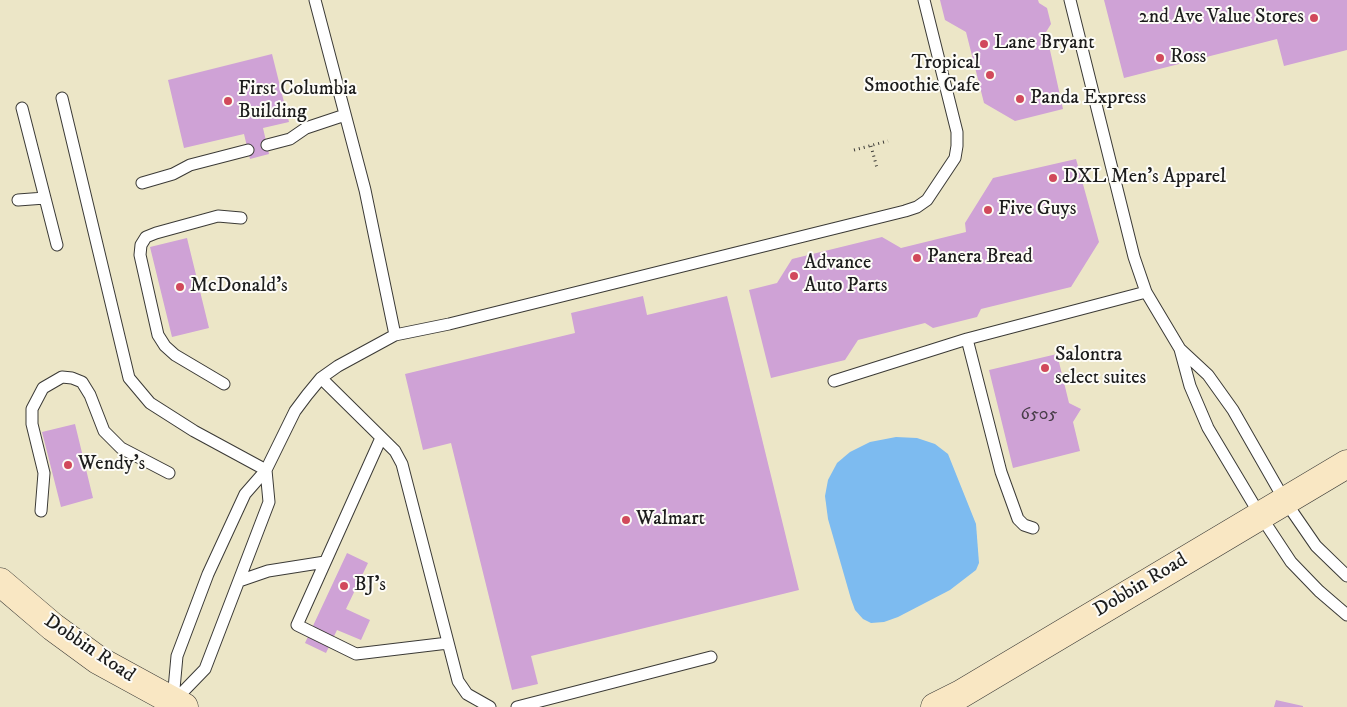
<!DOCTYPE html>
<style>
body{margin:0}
canvas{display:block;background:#ece6c7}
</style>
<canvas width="1347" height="707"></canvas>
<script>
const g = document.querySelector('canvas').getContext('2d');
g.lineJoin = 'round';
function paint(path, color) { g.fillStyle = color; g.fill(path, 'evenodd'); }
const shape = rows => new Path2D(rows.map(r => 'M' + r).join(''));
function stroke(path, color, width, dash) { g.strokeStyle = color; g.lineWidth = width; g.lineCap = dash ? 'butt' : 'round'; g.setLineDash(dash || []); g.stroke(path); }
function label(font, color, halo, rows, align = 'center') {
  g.font = font + ' "IM FELL DW Pica",serif'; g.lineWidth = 4; g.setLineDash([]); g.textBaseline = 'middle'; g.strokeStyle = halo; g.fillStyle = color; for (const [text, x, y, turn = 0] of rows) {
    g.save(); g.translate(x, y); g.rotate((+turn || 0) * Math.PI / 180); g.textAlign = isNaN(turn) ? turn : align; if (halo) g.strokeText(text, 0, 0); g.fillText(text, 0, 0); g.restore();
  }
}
paint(shape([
 [896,437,917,438,935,444,948,454,976,524,979,563,976,570,950,590,898,617,884,622,871,623,863,619,855,610,851,599,828,519,825,496,828,480,837,463,850,452,870,442]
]), '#7dbbf0');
paint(shape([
 [940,0,1038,0,1039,3,1047,8,1051,24,1046,32,1063,109,1015,121,984,103,966,32,945,20],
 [1104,0,1347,0,1347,50,1284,66,1277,39,1124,78],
 [272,54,289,122,263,128,269,154,250,159,244,134,184,148,168,80],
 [1076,159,1099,242,1071,287,981,309,977,317,933,328,925,323,858,340,845,360,771,378,749,290,777,283,792,259,882,237,901,248,966,232,965,223,993,178],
 [187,238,209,328,172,337,150,247],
 [643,296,647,315,727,296,799,590,531,656,538,684,512,690,451,443,423,450,405,374,575,333,571,313],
 [1057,354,1069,403,1081,409,1073,422,1080,451,1013,468,989,370],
 [75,424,93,498,61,507,42,432],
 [347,553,368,563,346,609,370,620,361,640,337,630,326,653,305,643],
 [1276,700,1303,706,1303,707,1274,707]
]), '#cfa2d6');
const lane = shape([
 [315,0,365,190,395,335],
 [1070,0,1134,257,1146,292,1180,349,1190,386,1208,428,1260,515,1291,562,1319,591,1347,615],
 [62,98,129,378,150,403,194,431,266,470],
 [22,108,57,245],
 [267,145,290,139,306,128,345,115],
 [142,183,173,174,190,165,248,150],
 [18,200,45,198],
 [967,339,1001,472,1018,519,1024,525,1033,528],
 [1180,349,1208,375,1233,410,1285,501,1316,546,1347,576],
 [321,378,395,451,402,464,458,681,467,694,490,707],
 [834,381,967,339,1146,292],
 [224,384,175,355,165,346,158,335,140,255,141,245,146,237,156,233,218,216,241,218],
 [381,438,297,625,356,654,448,643],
 [41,511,44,473,32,424,32,409,43,388,62,377,72,378,82,382,90,395,104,431,121,448,169,473],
 [239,581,268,571,325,562],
 [173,700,177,656,208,574,245,494,266,470,295,411,307,395,321,378,338,366,395,335,449,324,905,211,917,207,927,200,955,158,957,146,957,132,924,0],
 [174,701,205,669,269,502,266,470],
 [517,707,711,657]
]);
const secondary = shape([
 [0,582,53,627,98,660,184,707],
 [935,707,961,694,1347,464]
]);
stroke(lane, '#3b3a36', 13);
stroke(secondary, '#3b3a36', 29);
stroke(shape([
 [871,146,877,168],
 [854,150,888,141]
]), '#3b3a36', 3, [1, 4]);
stroke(lane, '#fff', 11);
stroke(secondary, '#f9e7c3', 28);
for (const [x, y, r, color] of [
 [1314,18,5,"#d1495b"],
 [984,44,5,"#d1495b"],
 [1160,58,5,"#d1495b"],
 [990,75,5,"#d1495b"],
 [1020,99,5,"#d1495b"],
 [228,101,5,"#d1495b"],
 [1053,178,5,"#d1495b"],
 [988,210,5,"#d1495b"],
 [917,258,5,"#d1495b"],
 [794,276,5,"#d1495b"],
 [180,287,5,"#d1495b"],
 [1045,368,5,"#d1495b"],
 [68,465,5,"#d1495b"],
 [626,520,5,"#d1495b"],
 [344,586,5,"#d1495b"]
]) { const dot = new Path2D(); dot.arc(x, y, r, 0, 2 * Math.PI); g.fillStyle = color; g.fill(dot); stroke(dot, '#fdfcf7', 2); }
label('18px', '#493e4a', null, [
 ["6505",1039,415]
]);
label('20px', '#1c1c1c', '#fdfcf7', [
 ["2nd Ave Value Stores",1304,18,"right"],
 ["Lane Bryant",994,44],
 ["Ross",1170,58],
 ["Tropical",980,64,"right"],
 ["Smoothie Cafe",980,87,"right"],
 ["First Columbia",238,90],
 ["Building",238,113],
 ["Panda Express",1030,99],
 ["DXL Men's Apparel",1063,178],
 ["Five Guys",998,210],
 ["Panera Bread",927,258],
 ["Advance",804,264],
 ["Auto Parts",804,287],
 ["McDonald's",190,287],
 ["Salontra",1055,356],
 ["select suites",1055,379],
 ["Wendy's",78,465],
 ["Walmart",636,520],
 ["BJ's",354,586]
], 'left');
label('20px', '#1c1c1c', '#fdfcf7', [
 ["Dobbin Road",1141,586,-31],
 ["Dobbin Road",89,649,34]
]);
</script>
